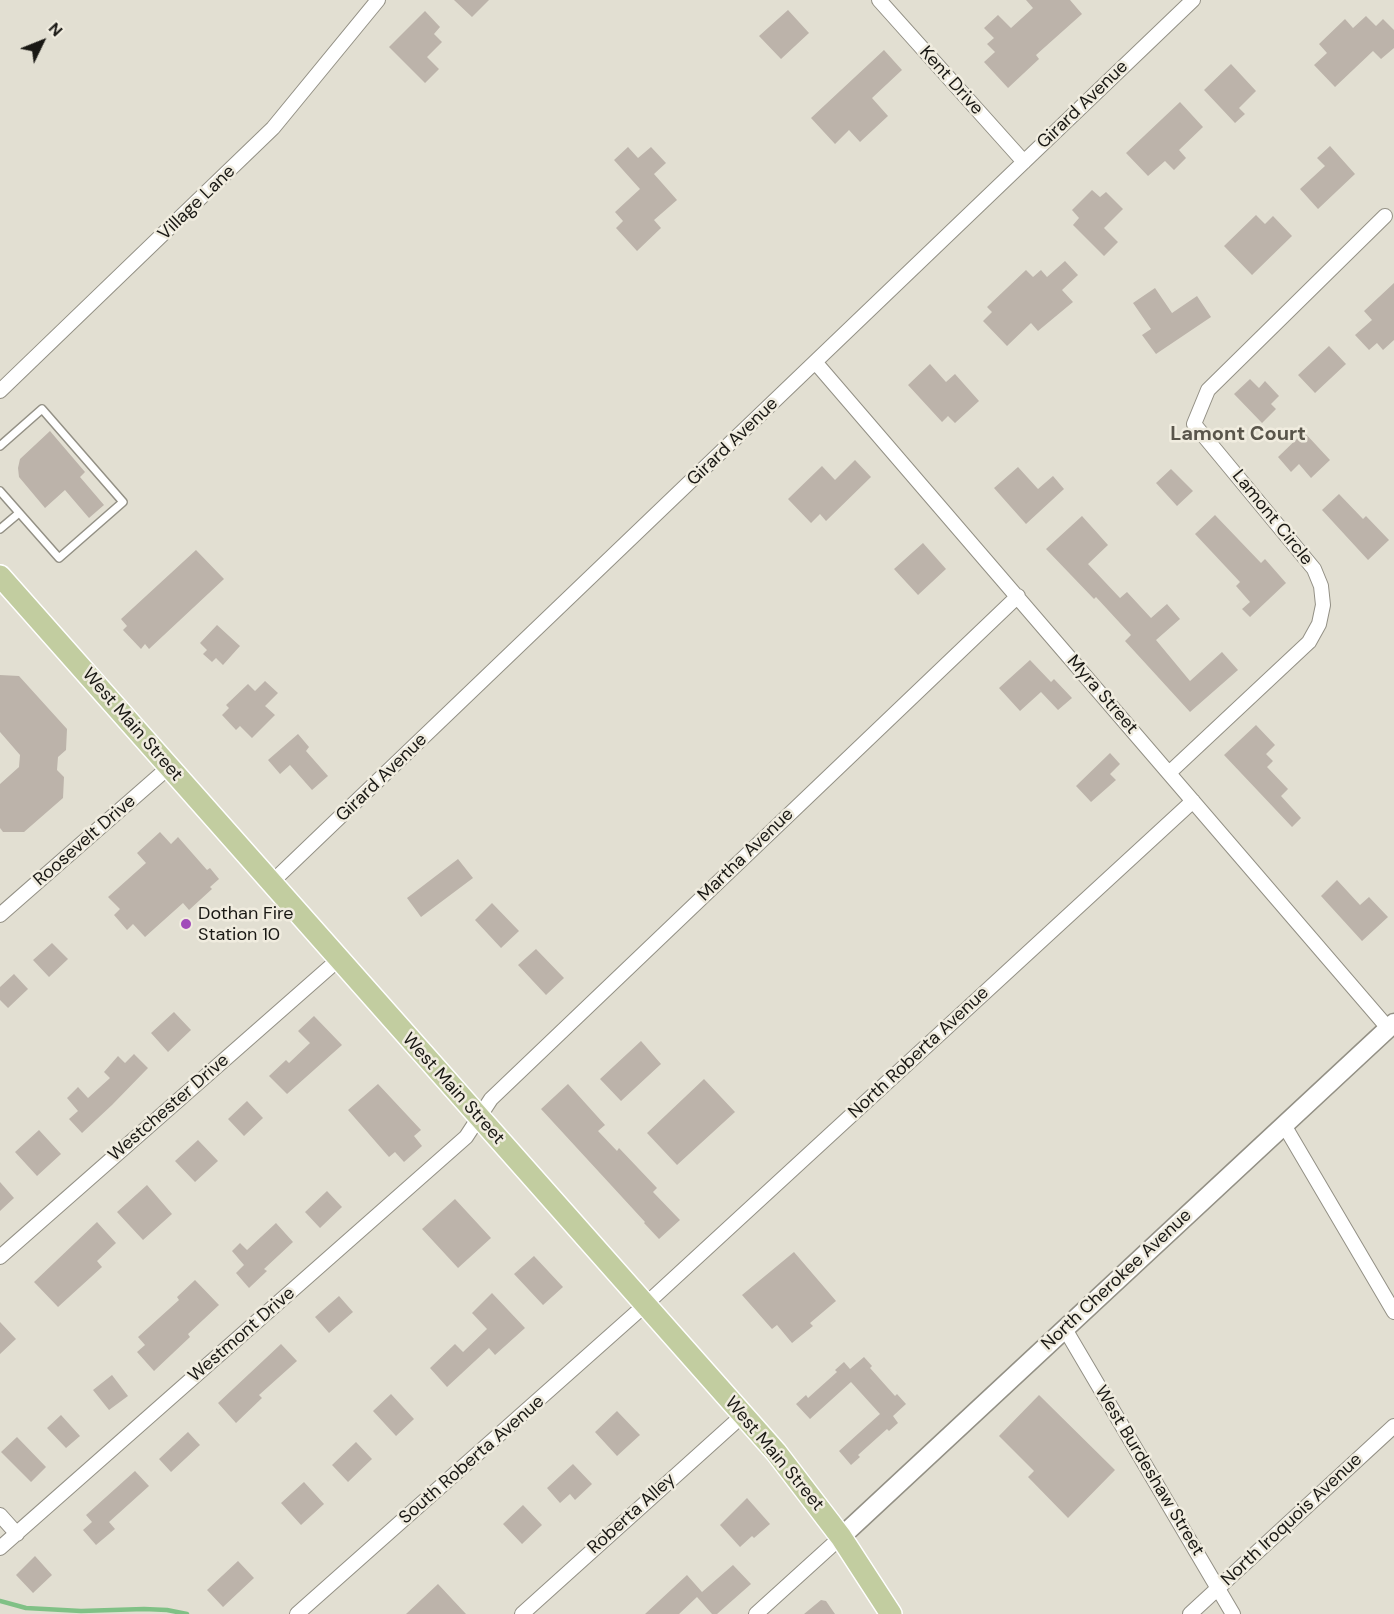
<!DOCTYPE html>
<style>
body{margin:0}
#map{position:relative;width:1394px;height:1614px;overflow:hidden;background:#e2dfd2;font-family:"DM Sans",sans-serif}
canvas{display:block}
.north{position:absolute;left:12px;top:12px;width:60px;height:60px;-webkit-text-stroke:4px #f0ecdf;paint-order:stroke;rotate:47deg;font-size:16px;font-weight:700;line-height:24px;text-align:center;color:#191814}
.north::after{content:'';display:block;margin:auto;width:21px;height:27px;background:#191814;clip-path:polygon(50% 0,100% 100%,50% 72%,0 100%)}
</style>
<div id="map">
<canvas width="1394" height="1614"></canvas>
<div class="north">N</div>
</div>
<script>
const g = document.querySelector('canvas').getContext('2d');
g.lineJoin = 'round';
const shape = rows => new Path2D(rows.map(r => 'M' + r).join(''));
function stroke(path, color, width, dash) { g.strokeStyle = color; g.lineWidth = width; g.lineCap = dash ? 'butt' : 'round'; g.setLineDash(dash || []); g.stroke(path); }
function paint(path, color) { g.fillStyle = color; g.fill(path, 'evenodd'); }
function label(font, color, halo, rows, align = 'center') {
  g.font = font + ' "DM Sans",sans-serif'; g.lineWidth = 5; g.setLineDash([]); g.textBaseline = 'middle'; g.strokeStyle = halo; g.fillStyle = color; for (const [text, x, y, turn = 0] of rows) {
    g.save(); g.translate(x, y); g.rotate((+turn || 0) * Math.PI / 180); g.textAlign = isNaN(turn) ? turn : align; if (halo) g.strokeText(text, 0, 0); g.fillText(text, 0, 0); g.restore();
  }
}
stroke(shape([
 [0,1601,26,1608,81,1611,144,1609,167,1610,187,1614]
]), '#80c186', 4.5);
paint(shape([
 [454,0,489,0,472,17],
 [1026,0,1070,0,1082,14,1036,55,1039,59,1008,88,984,62,995,52,987,44,994,38,984,28,998,15,1011,28,1033,8],
 [788,10,809,33,781,59,759,36],
 [425,11,440,27,434,34,442,42,427,57,439,69,425,83,389,47],
 [1366,16,1376,26,1383,19,1394,30,1394,48,1381,59,1373,51,1335,87,1314,65,1327,53,1319,44,1345,19,1353,28],
 [884,50,902,70,872,98,888,116,860,142,849,130,835,144,811,118],
 [1231,64,1256,91,1239,108,1245,114,1235,123,1204,90],
 [1180,102,1203,127,1179,150,1186,158,1174,170,1165,161,1148,176,1126,153],
 [1330,146,1355,174,1318,209,1300,189,1325,166,1317,158],
 [628,147,638,158,651,147,666,163,654,174,677,200,654,220,661,228,637,251,616,228,623,221,615,212,640,189,614,160],
 [1092,190,1100,197,1106,192,1123,209,1104,228,1118,242,1104,256,1073,225,1079,218,1072,210],
 [1256,215,1265,224,1273,216,1292,236,1252,275,1224,246],
 [1065,261,1078,275,1062,290,1073,302,1038,331,1031,323,1007,346,983,321,992,312,987,307,1026,270,1033,277,1041,270,1047,277],
 [1394,283,1394,340,1383,350,1377,343,1369,350,1355,335,1372,320,1364,311],
 [1155,288,1172,313,1197,296,1211,317,1156,354,1142,335,1151,329,1133,303],
 [1329,346,1346,364,1315,393,1298,375],
 [930,364,946,382,955,374,979,401,955,423,948,416,942,422,908,385],
 [1250,379,1259,388,1265,381,1279,396,1271,404,1276,409,1262,423,1234,394],
 [50,431,85,472,80,477,104,505,89,518,65,490,45,508,19,477,18,468,20,459],
 [1304,432,1330,460,1311,478,1299,464,1291,472,1278,457],
 [855,460,871,477,826,521,820,514,811,523,788,499,822,466,835,480],
 [1018,467,1038,489,1053,476,1064,489,1026,524,994,488],
 [1171,469,1193,491,1177,506,1156,483],
 [1339,494,1363,519,1366,516,1389,540,1368,560,1322,510],
 [1215,515,1261,563,1265,559,1286,583,1250,617,1242,609,1250,602,1236,586,1240,582,1195,534],
 [1082,516,1108,545,1088,564,1120,598,1127,592,1151,618,1167,604,1180,619,1156,640,1190,681,1222,652,1238,670,1190,712,1125,641,1131,635,1096,597,1094,599,1046,549],
 [923,543,946,569,918,595,894,569],
 [196,550,224,579,149,649,145,644,141,649,123,630,127,626,121,619],
 [217,625,240,646,223,665,216,658,212,662,203,654,207,650,200,643],
 [1030,660,1051,682,1054,679,1072,698,1058,710,1041,692,1020,711,999,688],
 [0,675,19,676,67,729,66,750,58,757,57,770,64,777,63,798,24,832,3,832,0,828,0,784,19,767,20,755,0,732],
 [265,681,278,693,265,706,275,715,252,738,240,726,236,730,222,715,229,708,226,705,248,684,255,691],
 [1256,725,1275,745,1266,754,1273,761,1267,767,1288,789,1281,796,1301,818,1292,827,1224,755],
 [298,734,309,747,306,751,328,776,312,790,290,765,280,774,268,760],
 [1110,753,1120,764,1110,774,1116,780,1091,802,1076,786],
 [160,832,171,844,178,837,207,870,210,868,219,879,210,887,212,889,189,910,183,903,145,937,133,924,127,930,114,915,120,909,108,897,146,863,137,853],
 [458,859,473,878,421,917,407,898],
 [1337,880,1360,905,1369,897,1388,917,1362,941,1321,896],
 [492,903,519,931,501,948,475,920],
 [52,943,68,959,49,977,33,960],
 [536,949,564,978,546,995,518,965],
 [14,974,28,989,8,1008,0,1000,0,987],
 [174,1012,191,1030,168,1052,151,1033],
 [314,1016,342,1045,287,1094,269,1076,286,1060,289,1063,310,1043,298,1031],
 [641,1041,661,1064,621,1101,600,1079],
 [134,1054,148,1068,112,1105,82,1133,69,1119,78,1111,67,1098,78,1087,88,1098,110,1078,104,1072,118,1056,125,1063],
 [704,1079,735,1112,677,1165,647,1133],
 [378,1084,421,1130,414,1136,422,1146,404,1162,395,1152,389,1157,348,1110],
 [568,1084,605,1125,598,1131,617,1151,619,1148,657,1188,653,1192,680,1220,659,1239,644,1223,645,1222,541,1109],
 [247,1101,263,1118,244,1136,228,1119],
 [39,1130,61,1154,37,1176,15,1152],
 [198,1140,218,1161,195,1182,175,1161],
 [0,1182,14,1198,0,1211],
 [147,1185,172,1214,143,1240,117,1212],
 [327,1191,342,1207,320,1228,305,1212],
 [455,1199,491,1238,458,1268,422,1229],
 [97,1222,116,1243,97,1261,102,1267,58,1307,34,1282],
 [276,1223,293,1242,264,1269,267,1271,249,1288,236,1273,244,1265,232,1251,240,1243,247,1250],
 [794,1252,836,1301,810,1323,813,1326,792,1343,777,1325,772,1329,742,1295],
 [534,1256,563,1287,543,1305,514,1274],
 [195,1280,219,1305,188,1334,190,1337,154,1371,137,1352,145,1345,138,1337,179,1300,177,1297],
 [492,1293,525,1328,495,1355,489,1348,447,1387,430,1368,455,1344,463,1352,487,1329,472,1313],
 [339,1296,353,1312,329,1333,315,1317],
 [0,1322,16,1339,0,1354],
 [281,1344,297,1361,259,1395,262,1398,236,1423,218,1403],
 [864,1357,872,1366,870,1368,895,1396,897,1394,906,1404,893,1416,898,1423,889,1431,887,1429,858,1455,860,1457,851,1465,839,1451,880,1414,851,1382,810,1419,796,1404,806,1395,808,1398,837,1372,835,1370,844,1362,850,1369],
 [112,1375,128,1396,109,1410,93,1390],
 [391,1394,414,1419,396,1436,373,1411],
 [1039,1395,1115,1470,1068,1518,1028,1477,1034,1471,999,1436],
 [617,1411,640,1435,617,1456,595,1432],
 [61,1415,80,1436,66,1448,47,1428],
 [188,1432,200,1445,171,1472,159,1459],
 [17,1437,46,1467,31,1482,1,1452],
 [356,1442,372,1459,348,1482,332,1465],
 [573,1464,592,1484,575,1500,570,1494,560,1503,547,1488],
 [135,1471,149,1486,109,1522,115,1529,96,1545,83,1530,92,1522,86,1515],
 [304,1482,324,1504,301,1525,281,1503],
 [747,1498,770,1524,754,1538,752,1536,740,1547,720,1525],
 [523,1505,542,1525,522,1544,503,1524],
 [35,1556,52,1575,33,1593,16,1575],
 [238,1561,254,1578,223,1607,207,1590],
 [733,1565,751,1584,717,1614,712,1614,697,1597,679,1614,645,1614,687,1575,702,1592],
 [438,1584,466,1614,406,1614],
 [821,1600,826,1601,835,1614,804,1614]
]), '#bcb3aa');
const lane = shape([
 [0,446,42,409,123,502,59,558,0,491],
 [0,529,19,513]
]);
const street = shape([
 [879,0,1024,162],
 [816,363,1388,1028],
 [0,391,273,128,378,0],
 [1169,773,1309,642,1319,624,1323,605,1321,586,1314,569,1194,424,1208,390,1385,216],
 [272,882,1193,0],
 [0,915,169,767],
 [1284,1125,1394,1312],
 [0,1257,339,959],
 [1065,1329,1233,1614],
 [0,1515,17,1534],
 [0,1548,466,1137,491,1099,1018,596],
 [297,1614,645,1305,1193,801],
 [522,1614,743,1415],
 [756,1614,841,1537],
 [1190,1614,1394,1426]
]);
const secondary = shape([
 [841,1537,1394,1023]
]);
const primary = shape([
 [0,576,776,1452,841,1537,891,1614]
]);
stroke(lane, '#939085', 10);
stroke(street, '#939085', 16);
stroke(secondary, '#939085', 21);
stroke(primary, '#fff', 24);
stroke(lane, '#fff', 7);
stroke(street, '#fff', 14);
stroke(secondary, '#fff', 18);
stroke(primary, '#c2cda0', 21);
for (const [x, y, r, color] of [
 [186,924,6,"#a14bb9"]
]) { const dot = new Path2D(); dot.arc(x, y, r, 0, 2 * Math.PI); g.fillStyle = color; g.fill(dot); stroke(dot, '#f0ecdf', 2); }
label('18px', '#191814', '#f0ecdf', [
 ["Kent Drive",951,81,48],
 ["Girard Avenue",1083,105,-44],
 ["Village Lane",197,203,-44],
 ["Girard Avenue",733,442,-44],
 ["Lamont Circle",1272,518,51],
 ["Myra Street",1102,695,49],
 ["West Main Street",132,725,49],
 ["Girard Avenue",382,778,-44],
 ["Roosevelt Drive",85,841,-41],
 ["Martha Avenue",746,855,-44],
 ["North Roberta Avenue",919,1053,-43],
 ["West Main Street",453,1089,48],
 ["Westchester Drive",169,1108,-41],
 ["North Cherokee Avenue",1117,1280,-43],
 ["Westmont Drive",242,1335,-41],
 ["West Main Street",774,1454,50],
 ["South Roberta Avenue",472,1460,-41],
 ["West Burdeshaw Street",1149,1471,59],
 ["Roberta Alley",632,1514,-42],
 ["North Iroquois Avenue",1292,1520,-43]
]);
label('18px', '#191814', '#f0ecdf', [
 ["Dothan Fire",198,914],
 ["Station 10",198,935]
], 'left');
label('bold 20px', '#59554b', '#f0ecdf', [
 ["Lamont Court",1238,435]
]);
</script>
